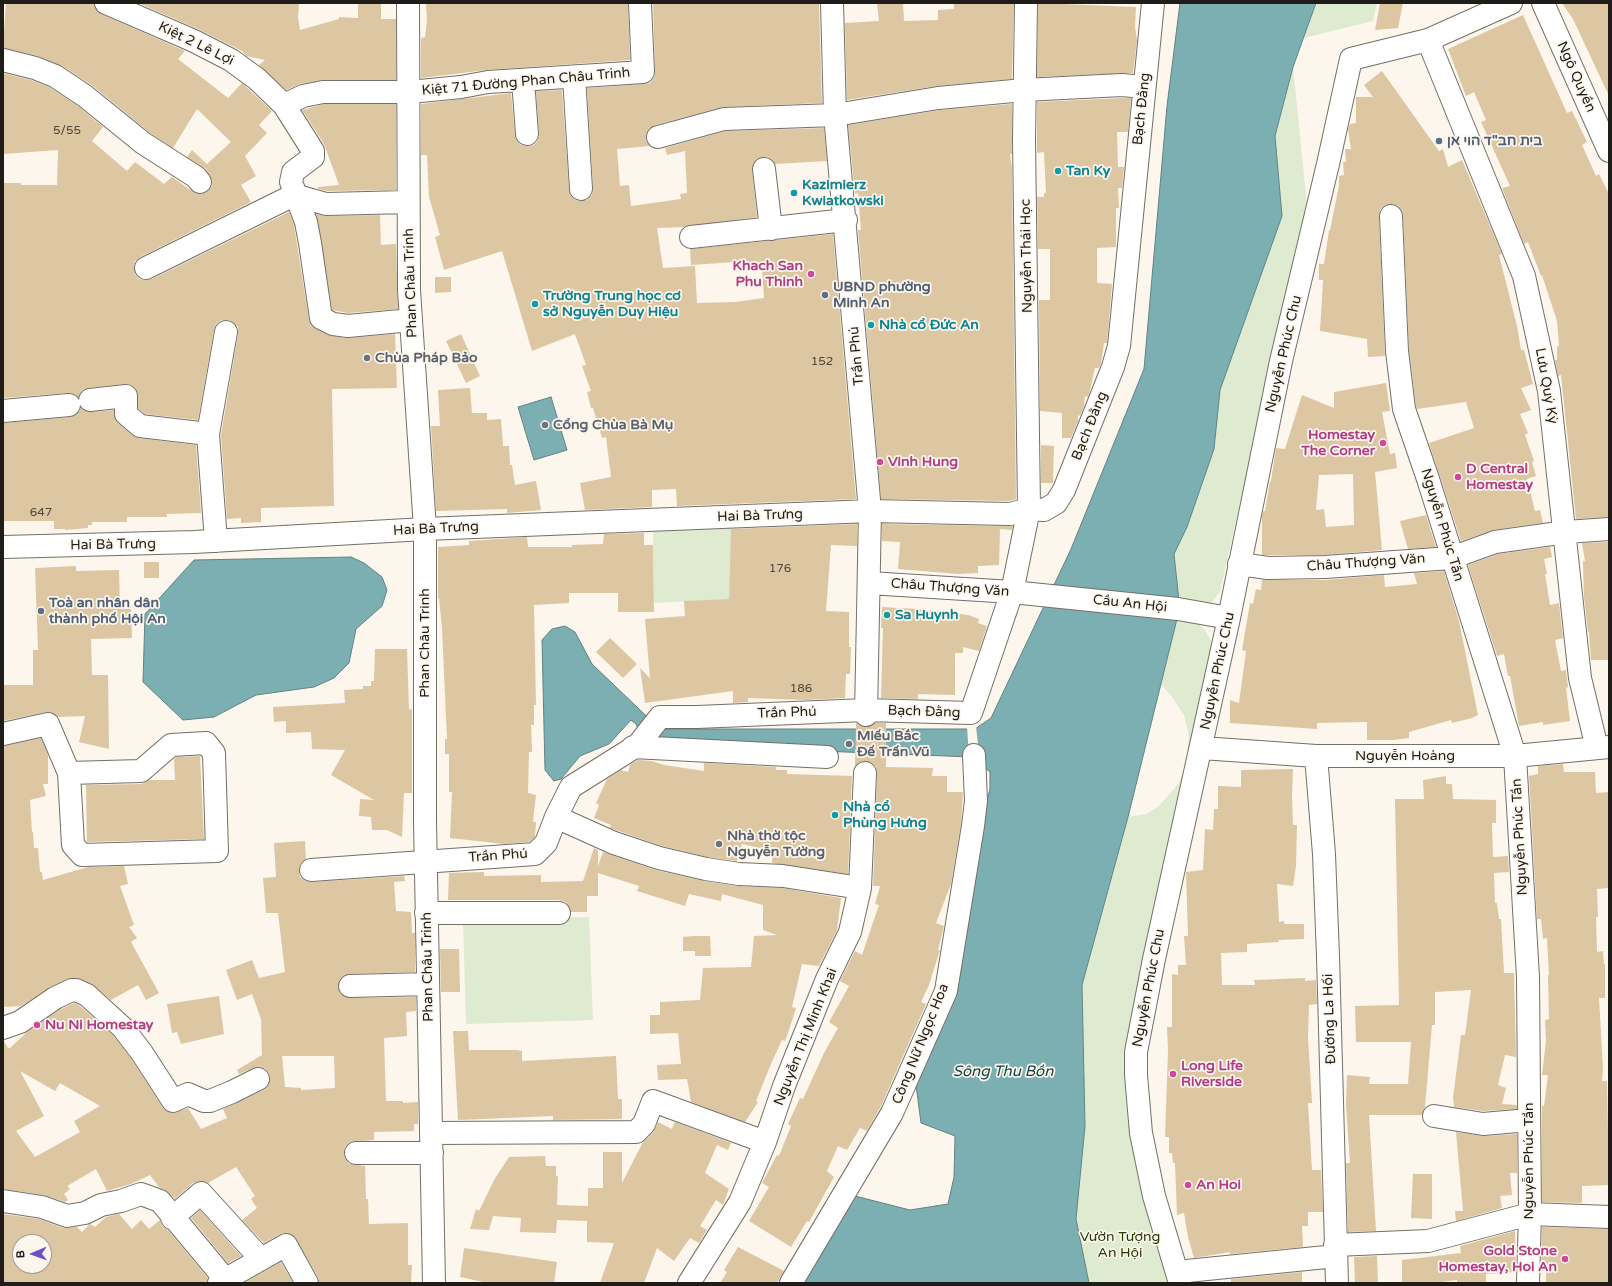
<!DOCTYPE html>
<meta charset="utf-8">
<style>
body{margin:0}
#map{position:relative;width:1612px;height:1286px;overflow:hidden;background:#fcf6ec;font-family:"Varela Round",sans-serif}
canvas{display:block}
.frame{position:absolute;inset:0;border:4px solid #1f1d19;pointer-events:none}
.north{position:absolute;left:12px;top:1234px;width:40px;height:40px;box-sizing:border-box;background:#fcf6ec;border:1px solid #a49f98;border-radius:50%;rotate:268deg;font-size:11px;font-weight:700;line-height:16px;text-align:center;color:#1f1d19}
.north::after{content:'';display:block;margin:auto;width:14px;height:18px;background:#6d50c9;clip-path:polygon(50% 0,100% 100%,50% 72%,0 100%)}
</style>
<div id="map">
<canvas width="1612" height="1286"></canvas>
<div class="frame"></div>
<div class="north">B</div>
</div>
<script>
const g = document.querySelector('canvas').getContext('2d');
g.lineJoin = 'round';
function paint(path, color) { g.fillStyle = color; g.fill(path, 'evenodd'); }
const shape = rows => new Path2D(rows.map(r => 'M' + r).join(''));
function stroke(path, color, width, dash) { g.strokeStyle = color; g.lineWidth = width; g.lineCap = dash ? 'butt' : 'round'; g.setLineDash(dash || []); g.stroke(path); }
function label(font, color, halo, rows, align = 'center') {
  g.font = font + ' "Varela Round",Heebo,sans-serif'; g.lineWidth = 3.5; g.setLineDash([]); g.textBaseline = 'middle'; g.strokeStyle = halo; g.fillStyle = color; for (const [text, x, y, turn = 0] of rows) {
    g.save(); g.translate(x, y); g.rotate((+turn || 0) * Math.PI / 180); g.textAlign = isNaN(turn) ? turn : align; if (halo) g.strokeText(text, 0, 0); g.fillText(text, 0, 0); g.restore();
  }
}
paint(shape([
 [1316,3,1377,3,1373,21,1304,38],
 [1293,67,1307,205,1220,592,1213,601,1208,604,1179,601,1174,554,1187,527,1214,449,1220,390,1282,216,1275,137],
 [731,523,731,555,729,599,654,603,653,526],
 [1177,619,1197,623,1205,630,1213,644,1135,1020,1169,1283,1089,1283,1076,1219,1085,1126,1082,985,1128,817,1146,814,1159,806,1179,783,1186,764,1189,735,1184,715,1173,698,1161,684],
 [589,917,593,1020,466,1024,463,921]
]), '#deebd0');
const water = shape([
 [1180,3,1316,3,1293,67,1275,136,1282,216,1220,390,1214,449,1187,527,1174,554,1179,601,1177,619,1128,817,1082,985,1085,1126,1076,1219,1089,1283,802,1283,855,1196,910,1210,948,1204,954,1177,955,1136,921,1123,916,1085,990,789,990,772,971,757,645,744,636,724,631,720,609,744,580,756,561,779,554,781,545,770,542,640,552,629,565,626,575,632,592,664,660,729,975,729,991,718,1071,549,1144,369,1167,106,1180,3],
 [551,397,567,450,534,460,518,407,551,397],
 [351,557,364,563,382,577,387,590,382,606,356,629,349,663,334,678,314,687,256,695,214,717,183,720,143,682,145,614,194,560,351,557]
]);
paint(water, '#7cafb2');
stroke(water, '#608384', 1);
paint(shape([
 [976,726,979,754,969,755,967,727]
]), '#fcf6ec');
paint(shape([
 [6,3,94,3,96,10,101,14,185,51,178,59,228,98,242,83,272,111,259,125,267,133,245,156,256,176,241,185,251,202,140,257,135,261,134,268,135,274,139,279,146,280,152,279,289,212,294,225,309,320,311,326,328,335,346,338,395,334,397,388,332,389,334,506,261,508,261,522,241,523,241,518,227,519,221,435,238,334,238,327,234,323,229,320,221,320,216,324,214,330,198,420,145,414,138,408,136,389,131,385,125,384,88,388,82,390,78,397,74,394,68,393,3,398,3,183,21,183,21,185,57,185,58,150,3,154,3,73,31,80,49,87,78,106,103,127,92,141,127,171,135,162,164,184,172,177,196,194,202,194,208,191,212,186,212,180,206,169,187,157,192,150,207,164,231,142,197,109,173,148,150,133,93,86,62,66,38,56,3,48],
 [138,3,299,3,298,18,300,30,339,19,339,17,358,18,358,3,381,3,381,19,396,19,396,80,323,80,300,84,286,90,259,65,265,60,246,56,242,51,200,30],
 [426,3,628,3,630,60,487,70,421,78,421,38,425,37,427,20],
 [653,3,819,3,822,103,723,107,655,125,649,129,646,134,646,141,650,146,617,149,620,186,629,185,631,206,681,199,680,194,687,193,685,151,667,155,665,148,726,131,824,128,827,161,775,164,769,158,763,157,757,159,753,164,752,170,757,217,684,227,657,228,663,268,695,266,697,303,735,302,764,298,762,267,735,268,735,262,691,265,690,249,833,234,856,499,677,506,676,489,652,490,652,507,585,510,580,483,611,477,606,437,602,438,593,408,591,408,587,392,591,391,582,366,586,365,575,334,532,351,502,251,444,270,435,237,440,235,429,197,427,155,421,155,421,104,511,93,515,135,516,141,521,145,528,146,534,145,538,140,539,133,536,91,562,90,569,190,571,196,575,200,581,201,588,200,592,195,593,188,587,88,644,84,650,83,654,78,655,71],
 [877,3,903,3,904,21,938,20,938,10,954,9,954,3,1014,3,1012,79,937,86,847,100,845,23,879,21],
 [1038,3,1136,7,1135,27,1137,40,1133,73,1037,77],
 [1380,3,1403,3,1398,28,1375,30],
 [1562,3,1609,3,1609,96,1573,19],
 [1523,15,1567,113,1572,111,1587,142,1582,145,1596,176,1599,174,1609,194,1609,517,1576,519,1561,375,1558,376,1555,360,1557,360,1557,347,1559,346,1557,321,1542,275,1541,276,1528,242,1524,244,1502,188,1510,186,1481,122,1486,120,1474,92,1466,96,1448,49],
 [1382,71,1439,151,1443,149,1448,167,1462,160,1502,254,1499,255,1517,326,1521,350,1524,350,1533,384,1521,388,1531,410,1520,414,1528,433,1525,435,1534,461,1532,462,1536,476,1527,479,1535,511,1540,510,1543,523,1493,530,1461,541,1429,443,1474,428,1466,402,1417,409,1416,406,1409,350,1403,215,1402,210,1397,205,1391,204,1385,205,1380,210,1379,217,1385,356,1368,357,1367,339,1320,331,1323,280,1319,280,1319,264,1324,264,1329,230,1330,230,1339,186,1339,176,1344,175,1343,162,1346,162,1345,149,1351,149,1348,129,1350,124,1356,123,1356,97,1373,97,1364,85],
 [1122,98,1131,98,1128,132,1117,132,1118,167,1124,167,1122,188,1118,188,1119,208,1116,208,1116,247,1097,248,1097,283,1112,284,1107,343,1104,343,1101,363,1099,368,1095,368,1090,390,1088,397,1085,396,1084,406,1080,416,1078,415,1078,421,1071,438,1062,438,1062,413,1040,411,1039,300,1050,300,1050,249,1038,249,1037,197,1044,197,1044,193,1046,193,1044,152,1037,153,1037,102],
 [324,104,396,104,396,190,328,191,318,189,318,187,339,185,324,144,302,110],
 [1012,104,1012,154,1010,154,1012,169,1016,499,1009,501,881,499,858,230,861,230,858,193,855,194,848,125,940,110],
 [316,214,326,216,380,215,381,245,396,244,398,309,348,313,332,310],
 [435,277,451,277,451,292,435,293],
 [461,334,480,376,466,383,446,341],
 [1386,383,1390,411,1382,412,1390,454,1395,453,1397,468,1375,472,1382,550,1324,555,1262,555,1262,516,1263,511,1265,511,1270,481,1271,481,1276,448,1285,449,1302,395,1334,408,1334,392],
 [1353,474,1354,525,1326,527,1324,509,1316,510,1319,475],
 [470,388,472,413,487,413,487,420,501,419,503,446,509,446,510,465,512,465,515,485,536,481,541,510,507,513,507,509,436,511,431,426,440,426,438,390],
 [81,408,91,412,114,410,115,419,118,423,132,435,138,438,196,445,201,513,167,514,167,517,127,517,127,522,92,522,92,525,88,525,88,528,65,530,65,529,54,529,54,521,3,521,3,423,70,417,76,415],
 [1041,445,1054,446,1053,483,1041,483],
 [1426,515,1436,547,1408,549,1400,521],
 [857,524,857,546,831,545,826,611,849,612,849,647,851,647,850,674,846,674,845,698,805,700,748,698,748,702,733,703,733,691,645,703,640,668,650,678,645,619,685,616,684,601,729,599,731,529],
 [882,524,1010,526,1013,526,1012,530,1000,529,999,565,978,566,978,573,958,574,898,569,900,542,882,541],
 [644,533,644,545,653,545,654,612,618,612,618,593,569,593,569,603,534,605,536,705,534,705,534,725,531,725,532,752,529,752,528,793,536,795,533,822,536,822,535,837,529,842,504,844,450,838,452,792,449,792,449,754,445,754,445,739,447,739,442,628,439,598,438,598,438,547,469,545,469,541,527,537,528,547,572,547,572,545,603,544,604,534],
 [1609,542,1609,660,1591,660,1589,632,1588,632,1584,597,1583,561,1585,561,1582,543],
 [1550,547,1552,557,1544,559,1547,574,1545,574,1550,605,1559,603,1563,638,1555,640,1561,671,1566,670,1568,687,1566,688,1570,721,1543,725,1543,722,1519,726,1510,676,1508,676,1504,654,1497,656,1468,565,1498,554],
 [144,562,159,562,159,578,144,578],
 [76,566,76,571,119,570,120,609,131,609,132,638,91,639,92,675,108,675,109,749,79,742,85,716,58,717,51,712,46,712,3,721,3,685,33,685,33,650,38,650,35,568],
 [1444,571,1459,621,1478,715,1472,718,1452,723,1451,720,1409,732,1409,738,1394,740,1367,740,1367,722,1317,723,1317,729,1230,723,1230,700,1239,703,1246,651,1242,650,1250,603,1253,604,1256,589,1261,590,1262,580,1325,580,1384,575,1385,587,1417,584,1414,573],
 [882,607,917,609,968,615,979,619,978,623,987,626,979,651,963,647,963,653,955,653,955,695,918,694,918,699,881,698,883,628,881,628],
 [610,638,637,664,623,678,596,652],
 [375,649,407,649,409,710,412,709,412,793,404,793,402,837,387,830,372,830,371,817,359,816,360,799,374,800,331,775,345,750,312,749,311,732,286,733,286,721,274,722,273,707,345,703,344,690,363,689,363,686,371,686,371,681,374,681],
 [856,723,866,727,875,723,886,723,886,767,933,768,932,776,947,776,947,792,963,792,961,824,951,884,936,923,944,926,938,950,940,950,929,985,921,1002,926,1004,882,1104,867,1131,860,1128,847,1150,838,1146,827,1171,834,1177,809,1222,807,1221,791,1247,749,1221,769,1187,762,1183,777,1155,779,1156,791,1126,788,1124,800,1098,803,1099,824,1053,838,1028,829,1022,849,986,840,981,855,951,862,955,879,905,875,904,880,886,873,886,877,773,876,767,871,762,865,761,860,762,855,766],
 [41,738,48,755,48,784,43,784,46,796,30,800,32,832,33,832,34,848,38,848,40,872,42,872,43,880,88,867,124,866,128,884,120,886,134,925,129,927,137,938,131,942,159,993,146,1000,138,985,111,1000,92,984,81,979,72,978,50,987,21,1006,3,1007,3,746],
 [200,756,204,839,87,842,86,785,141,784,149,780,175,780,174,759,176,757],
 [638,760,652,761,664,765,704,771,704,763,776,767,776,770,787,770,787,774,852,776,848,874,772,863,773,851,742,844,737,861,708,857,662,846,610,828,611,825,594,818,599,805,596,803,607,779,621,770,628,772,630,765],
 [1563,764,1564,772,1595,772,1596,793,1609,792,1609,888,1597,889,1598,917,1596,917,1597,952,1603,951,1604,964,1605,964,1605,998,1599,998,1603,1068,1602,1081,1607,1081,1609,1185,1582,1186,1582,1203,1542,1202,1542,1106,1544,1106,1548,1075,1542,1075,1546,1041,1545,1020,1549,1019,1548,975,1549,975,1547,938,1543,939,1541,919,1537,919,1529,776,1538,774,1538,766],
 [1293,769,1292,798,1293,825,1297,825,1296,866,1293,886,1277,884,1279,922,1284,921,1284,924,1304,924,1304,939,1278,940,1279,942,1247,944,1247,952,1221,953,1222,985,1255,985,1254,980,1305,978,1305,981,1316,980,1317,1004,1309,1005,1308,1037,1312,1103,1308,1103,1312,1170,1321,1170,1323,1212,1308,1212,1308,1226,1302,1226,1303,1247,1230,1254,1230,1252,1194,1258,1188,1237,1184,1213,1177,1215,1175,1163,1173,1163,1172,1153,1169,1153,1169,1137,1165,1137,1168,1051,1167,1027,1172,1027,1172,974,1178,975,1178,965,1186,965,1184,936,1188,936,1186,872,1203,870,1205,829,1213,830,1214,809,1218,809,1218,786,1241,787,1241,770],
 [1446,776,1446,784,1452,784,1453,799,1496,800,1496,823,1492,823,1493,857,1508,856,1509,872,1494,873,1495,903,1497,903,1499,919,1501,919,1504,973,1514,973,1516,1057,1505,1055,1498,1085,1506,1088,1502,1104,1517,1105,1517,1109,1483,1111,1454,1107,1453,1098,1461,1035,1465,1035,1471,990,1435,992,1435,1025,1432,1025,1425,1107,1422,1115,1369,1115,1376,1231,1348,1232,1346,1163,1350,1163,1346,1105,1347,1075,1370,1077,1369,1084,1408,1084,1411,1042,1356,1042,1355,1006,1399,1005,1395,799,1424,799,1423,780],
 [305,841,306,859,300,864,299,870,300,877,306,881,312,882,404,876,405,881,394,882,396,911,411,912,412,933,415,933,415,972,349,974,343,976,339,980,338,986,340,993,344,997,350,998,416,997,416,1011,406,1012,407,1036,384,1038,386,1101,403,1101,403,1103,418,1102,418,1124,414,1124,414,1131,374,1132,374,1140,350,1142,345,1146,344,1153,345,1159,349,1164,365,1166,366,1199,368,1199,369,1224,408,1223,408,1265,412,1265,411,1283,319,1283,318,1277,293,1235,287,1233,280,1234,264,1243,242,1220,257,1208,251,1199,255,1196,236,1167,208,1183,199,1181,193,1183,175,1199,169,1193,159,1187,150,1175,131,1184,107,1191,96,1169,67,1186,70,1189,64,1194,68,1200,65,1202,44,1195,3,1189,3,1040,8,1048,10,1048,28,1031,61,1009,74,1003,80,1006,114,1036,132,1060,163,1108,173,1113,188,1108,201,1129,227,1118,223,1109,264,1090,268,1086,270,1079,269,1073,265,1068,258,1067,253,1068,239,1074,237,1070,262,1055,261,1019,252,994,237,1000,226,970,252,960,259,978,285,972,278,913,266,913,263,878,276,877,274,843],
 [282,1056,334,1056,335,1088,301,1090,301,1088,285,1087],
 [20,1071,55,1091,60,1083,100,1106,74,1121,80,1132,35,1157,16,1131,44,1116],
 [594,848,598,850,598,866,603,852,655,870,704,881,738,886,782,888,841,898,837,930,819,966,802,964,792,1007,796,1008,790,1027,785,1041,782,1040,771,1064,756,1101,758,1102,745,1122,691,1102,687,1079,658,1080,657,1065,681,1064,678,1033,650,1034,650,1015,660,1015,660,1002,700,1000,703,968,751,967,754,936,777,935,763,930,763,905,722,894,721,901,689,894,685,906,637,891,639,886,598,873,598,896,587,896,587,912,571,912,566,902,559,900,448,900,449,873,484,872,484,876,541,875,541,882,583,881],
 [694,936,710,936,711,956,695,956,695,951,683,951,683,937],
 [440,949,459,949,460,992,441,992],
 [219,996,224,1034,181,1044,177,1032,172,1033,167,1004],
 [453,1031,468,1031,469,1050,517,1050,522,1051,522,1061,616,1056,618,1099,622,1099,622,1119,553,1120,553,1116,458,1120],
 [658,1122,672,1129,675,1122,731,1143,728,1150,717,1145,705,1173,729,1189,723,1205,716,1200,700,1226,707,1230,699,1243,690,1238,674,1261,657,1248,644,1283,600,1283,614,1243,587,1242,587,1221,557,1220,556,1233,520,1232,521,1218,493,1216,489,1230,470,1229,476,1209,479,1211,494,1180,509,1157,545,1156,546,1166,556,1166,556,1176,558,1176,557,1205,588,1206,588,1188,603,1188,603,1152,622,1152,622,1183,643,1142,653,1133],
 [1456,1132,1484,1136,1517,1134,1517,1173,1510,1173,1512,1195,1500,1196,1502,1208,1456,1221,1455,1211,1463,1211],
 [1413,1174,1432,1174,1432,1219,1411,1218],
 [200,1210,241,1256,228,1263,191,1218],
 [3,1214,39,1219,63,1228,77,1227,82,1232,90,1224,95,1227,106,1217,119,1214,132,1229,141,1220,149,1229,160,1220,162,1226,168,1230,208,1278,207,1283,3,1283],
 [20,1242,44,1242,44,1266,20,1266],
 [1542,1227,1609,1229,1609,1283,1546,1283,1546,1270,1541,1271],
 [1515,1231,1516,1272,1486,1274,1486,1283,1457,1283,1457,1280,1433,1283,1402,1283,1402,1260,1461,1253,1460,1246],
 [738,1247,784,1271,777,1283,720,1283,727,1272,724,1270],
 [464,1248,557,1262,554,1283,488,1283,460,1277],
 [1377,1256,1378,1283,1355,1283,1354,1257],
 [281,1262,293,1283,244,1283],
 [1302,1272,1302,1283,1231,1283,1231,1279]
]), '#ddc6a2');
const minor = shape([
 [106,3,194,41,231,60,257,79,284,105,313,151,313,157,293,172,291,182,306,222,310,243,321,318,333,324,348,326,411,320],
 [408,3,409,290,425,529,425,822,434,1283],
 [832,3,835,115,870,511,866,715],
 [1543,3,1609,151],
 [1428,40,1524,276,1549,391,1580,678,1597,748],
 [3,60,35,68,55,76,85,96,143,143,196,177,200,182],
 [574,77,581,189],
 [523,80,527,134],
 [284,105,303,96,323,92,410,92,461,87,488,82,643,72,640,3],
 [658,137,724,119,835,115,938,98,1024,90,1122,85,1144,87],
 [764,169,771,229],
 [1391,216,1397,351,1404,409,1428,479,1515,756,1528,977,1530,1214,1528,1283],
 [691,237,846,220],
 [146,268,294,195,326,204,408,202],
 [90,400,126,396,126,414,140,426,208,434],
 [3,411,69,405],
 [216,541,208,434,226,332],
 [3,547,194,542,425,529,870,511,1010,514,1029,509,1044,510,1056,503,1064,490,1113,367,1119,346,1153,3],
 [1239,564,1268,568,1325,567,1451,558,1495,542,1566,532,1609,529],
 [869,583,1012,592,1178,609,1229,618],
 [3,734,48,724,69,773,73,845,82,855,217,851,214,753,206,743,171,745,141,771,69,773],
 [633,747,827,757],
 [1202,748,1316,756,1515,756,1609,747],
 [1316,756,1324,854,1328,956,1337,1283],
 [556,817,614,843,659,858,706,869,739,874,783,876,860,888],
 [311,870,535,854,546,843,556,817,571,787,638,745,660,717,697,717,866,710,971,713,1012,592,1029,509,1024,140,1026,3],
 [426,913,559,913],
 [350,986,428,984],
 [3,1028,20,1022,55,998,72,990,76,990,87,995,123,1028,142,1053,173,1101,188,1094,204,1101,210,1101,232,1092,258,1079],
 [1434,1116,1483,1124,1529,1120],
 [431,1133,636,1132,644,1124,653,1101,765,1142],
 [356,1153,432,1153],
 [3,1201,42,1207,67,1216,85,1213,101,1205,121,1201,141,1194,160,1201,225,1279],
 [172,1218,201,1193,261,1259],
 [1335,1245,1428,1241,1530,1214,1609,1217],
 [1177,1272,1336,1256],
 [219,1283,286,1245,307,1283],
 [689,1283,740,1202,765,1142,784,1086,827,979,850,932,860,888,865,773],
 [791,1283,892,1113,946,991,973,826,976,801,974,755],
 [1180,1283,1154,1196,1141,1133,1136,1075,1136,1052,1154,959,1229,618,1281,361,1328,164,1351,59,1428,40,1511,3]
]);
stroke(minor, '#747067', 24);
stroke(minor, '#fff', 22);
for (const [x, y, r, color] of [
 [1439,141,4,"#5c6f8a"],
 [1058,171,4,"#0f9aa8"],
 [794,193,4,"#0f9aa8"],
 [811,274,4,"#d1479c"],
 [825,295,4,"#5c6f8a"],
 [535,304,4,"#0f9aa8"],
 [871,325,4,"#0f9aa8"],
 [367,358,4,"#6b7280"],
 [545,425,4,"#6b7280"],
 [1383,443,4,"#d1479c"],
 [880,462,4,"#d1479c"],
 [1458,477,4,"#d1479c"],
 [41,611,4,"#5c6f8a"],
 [887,615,4,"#0f9aa8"],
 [849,744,4,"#6b7280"],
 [835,815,4,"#0f9aa8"],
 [719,844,4,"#6b7280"],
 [37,1025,4,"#d1479c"],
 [1173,1074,4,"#d1479c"],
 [1188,1185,4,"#d1479c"],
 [1565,1259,4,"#d1479c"]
]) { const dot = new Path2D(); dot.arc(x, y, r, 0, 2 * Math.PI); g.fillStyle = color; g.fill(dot); stroke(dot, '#fcf6ec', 1.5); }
label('12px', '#4e473b', null, [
 ["5/55",67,131],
 ["152",822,362],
 ["647",41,513],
 ["176",780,569],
 ["186",801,689]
]);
label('14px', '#1f1d19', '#fcf6ec', [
 ["Kiệt 2 Lê Lợi",196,44,26],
 ["Ngô Quyền",1576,77,66],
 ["Kiệt 71 Đường Phan Châu Trinh",526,82,-5],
 ["Bạch Đằng",1142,109,-84],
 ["Nguyễn Thái Học",1027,256,-91],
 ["Phan Châu Trinh",411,283,-92],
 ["Nguyễn Phúc Chu",1284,354,-77],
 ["Trần Phú",857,356,-95],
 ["Lưu Quý Kỳ",1546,386,80],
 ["Bạch Đằng",1090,426,-68],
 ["Hai Bà Trưng",760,516,-2],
 ["Nguyễn Phúc Tần",1442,525,73],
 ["Hai Bà Trưng",436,529,-3],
 ["Hai Bà Trưng",113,545,-1],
 ["Châu Thượng Văn",1366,563,-4],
 ["Châu Thượng Văn",950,588,4],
 ["Cầu An Hội",1130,604,6],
 ["Phan Châu Trinh",425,643,-90],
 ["Nguyễn Phúc Chu",1218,671,-78],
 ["Bạch Đằng",924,712,2],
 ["Trần Phú",787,713,-2],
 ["Nguyễn Hoàng",1405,756],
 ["Nguyễn Phúc Tần",1520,837,-93],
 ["Trần Phú",498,856,-4],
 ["Phan Châu Trinh",428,967,-91],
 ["Nguyễn Phúc Chu",1149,988,-79],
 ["Đường La Hối",1330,1019,-92],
 ["Nguyễn Thị Minh Khai",806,1037,-68],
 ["Công Nữ Ngọc Hoa",921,1044,-68],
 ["Nguyễn Phúc Tần",1529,1161,-90]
]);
label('bold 14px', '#4e5e75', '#fcf6ec', [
 ["בית חב\"ד הוי אן",1447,141],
 ["UBND phường",833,287],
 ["Minh An",833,303],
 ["Toà an nhân dân",49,603],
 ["thành phố Hội An",49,619]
], 'left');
label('bold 14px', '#0d838f', '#fcf6ec', [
 ["Tan Ky",1066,171],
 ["Kazimierz",802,185],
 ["Kwiatkowski",802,201],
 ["Trường Trung học cơ",543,296],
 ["sở Nguyễn Duy Hiệu",543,312],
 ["Nhà cổ Đức An",879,325],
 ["Sa Huynh",895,615],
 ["Nhà cổ",843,807],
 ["Phùng Hưng",843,823]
], 'left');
label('bold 14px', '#b23c85', '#fcf6ec', [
 ["Khach San",803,266,"right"],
 ["Phu Thinh",803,282,"right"],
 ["Homestay",1375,435,"right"],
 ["The Corner",1375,451,"right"],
 ["Vinh Hung",888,462],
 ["D Central",1466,469],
 ["Homestay",1466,485],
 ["Nu Ni Homestay",45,1025],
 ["Long Life",1181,1066],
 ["Riverside",1181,1082],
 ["An Hoi",1196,1185],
 ["Gold Stone",1557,1251,"right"],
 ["Homestay, Hoi An",1557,1267,"right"]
], 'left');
label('bold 14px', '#5b616d', '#fcf6ec', [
 ["Chùa Pháp Bảo",375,358],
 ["Cổng Chùa Bà Mụ",553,425],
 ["Miếu Bắc",857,736],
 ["Đế Trấn Vũ",857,752],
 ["Nhà thờ tộc",727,836],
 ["Nguyễn Tường",727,852]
], 'left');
label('14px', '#283c02', '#fcf6ec', [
 ["Vườn Tượng",1120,1237],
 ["An Hội",1120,1253]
]);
label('italic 15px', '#114244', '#fcf6ec', [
 ["Sông Thu Bồn",1003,1072]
]);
</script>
